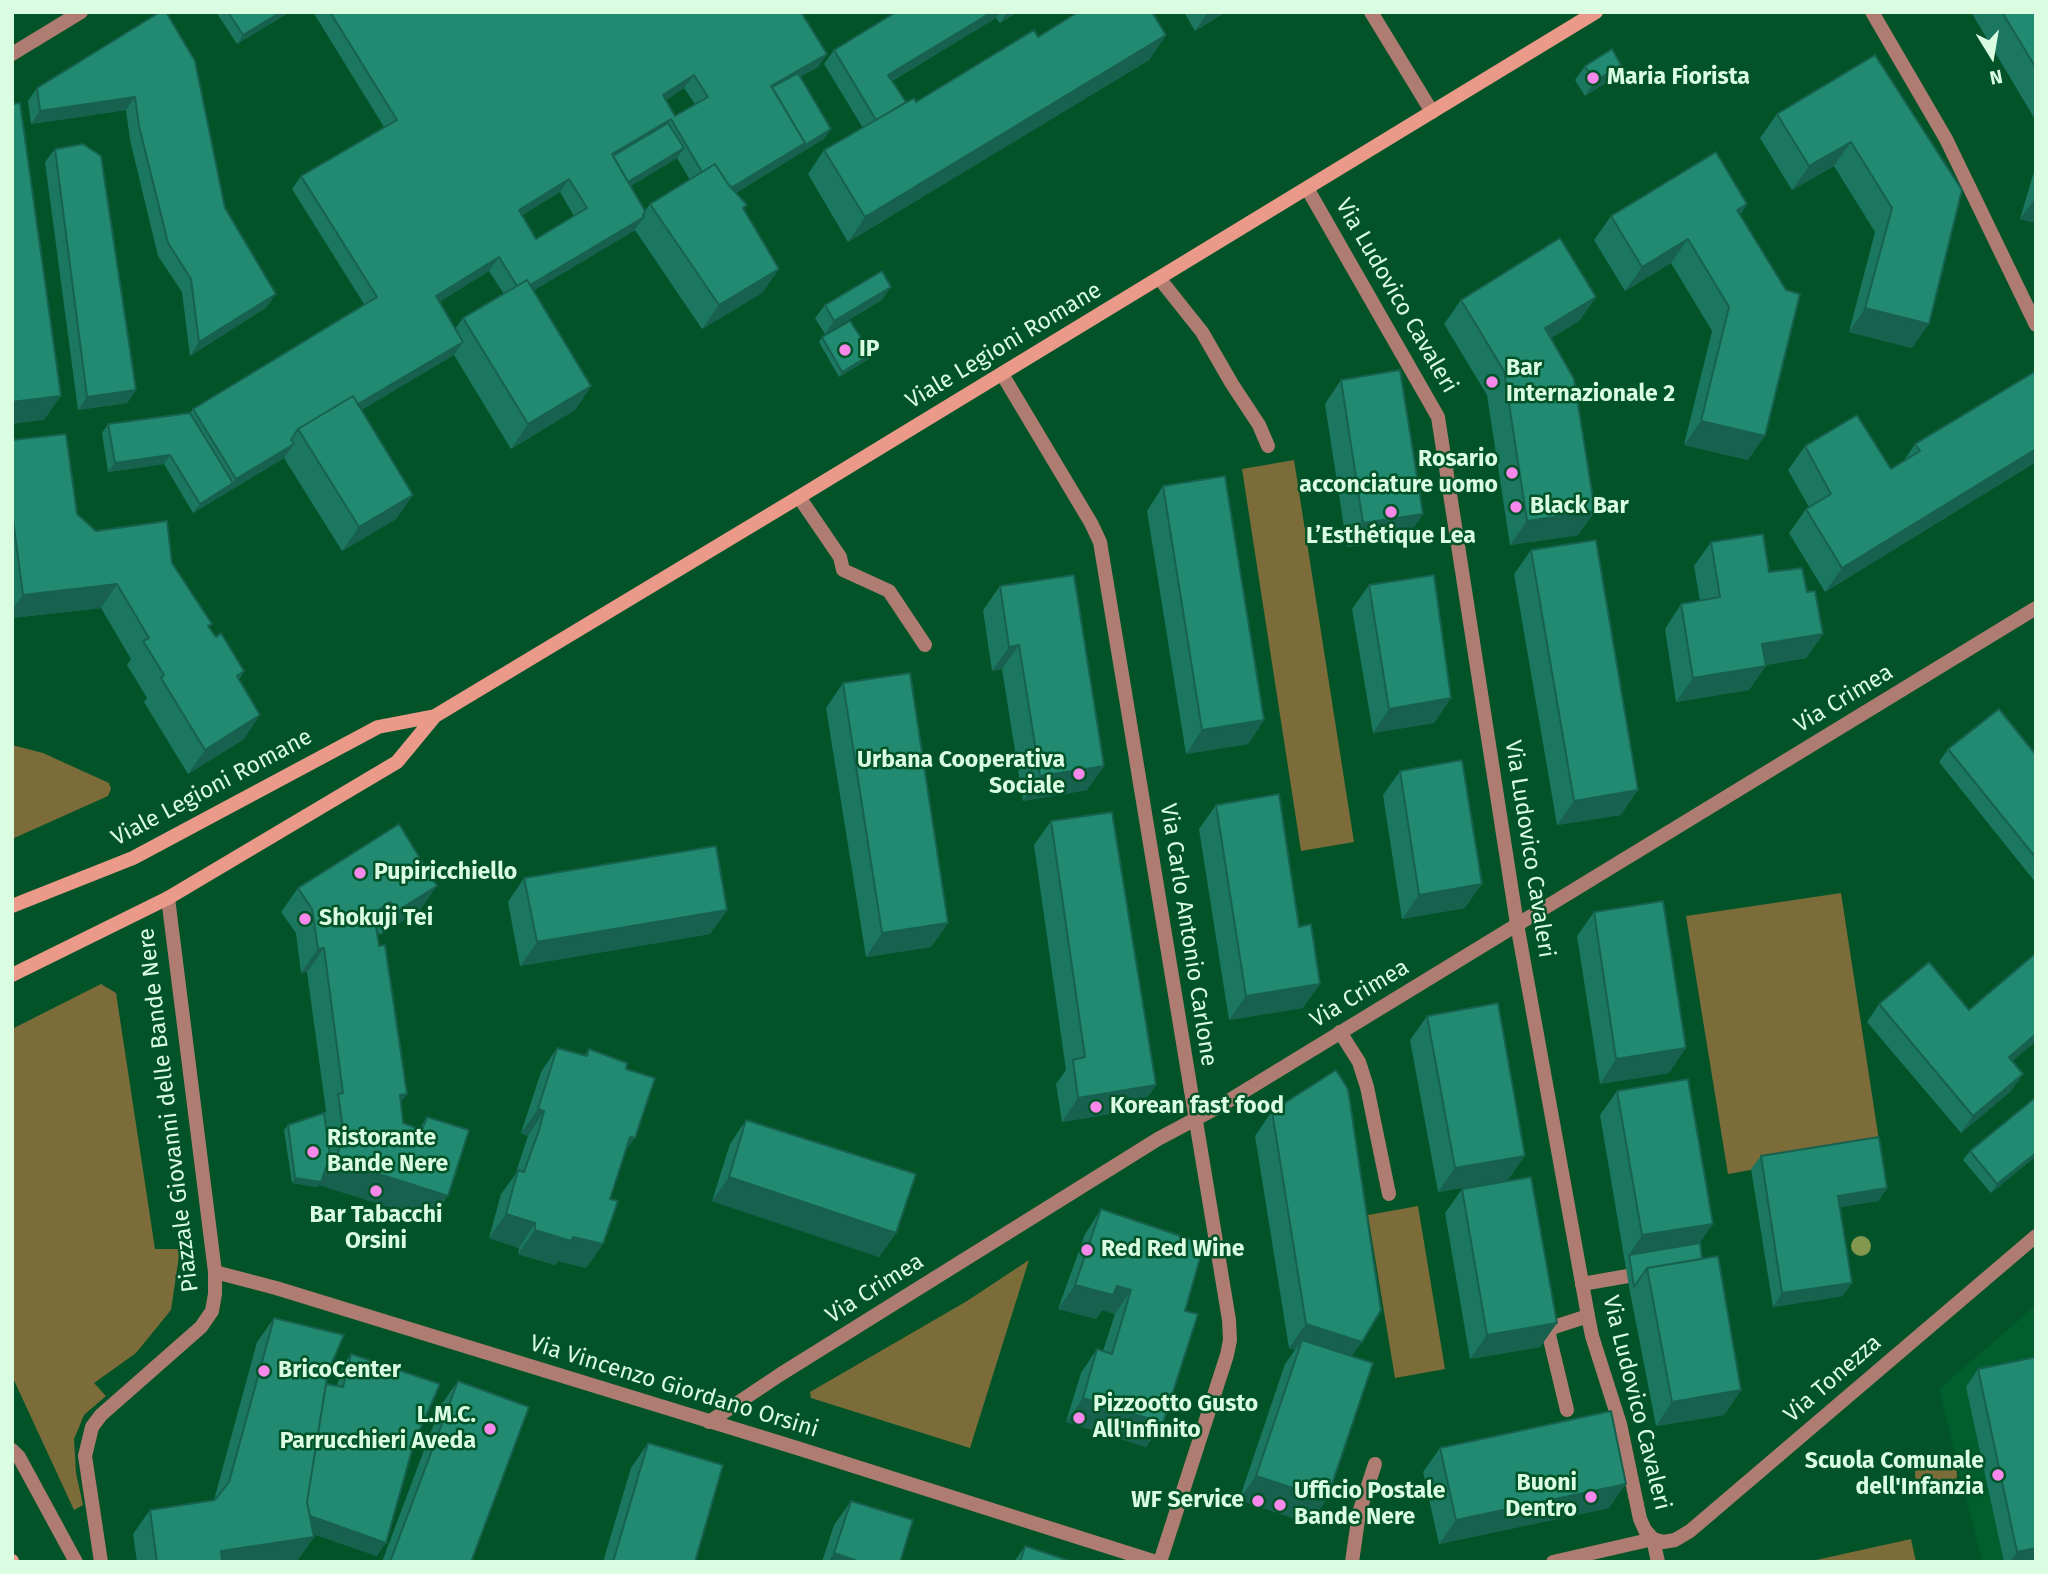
<!DOCTYPE html>
<meta charset="utf-8">
<style>
body{margin:0}
#map{position:relative;width:2048px;height:1574px;overflow:hidden;background:#025327;font-family:"Fira Sans",sans-serif}
canvas{display:block}
.frame{position:absolute;inset:0;border:14px solid #dafde2;pointer-events:none}
.north{position:absolute;left:1957px;top:21px;width:70px;height:70px;-webkit-text-stroke:5px #025327;paint-order:stroke;rotate:169deg;font-size:19px;font-weight:700;line-height:28px;text-align:center;color:#dafde2}
.north::after{content:'';display:block;margin:auto;width:24px;height:32px;background:#dafde2;clip-path:polygon(50% 0,100% 100%,50% 72%,0 100%)}
</style>
<div id="map">
<canvas width="2048" height="1574"></canvas>
<div class="frame"></div>
<div class="north">N</div>
</div>
<script>
const g = document.querySelector('canvas').getContext('2d');
g.lineJoin = 'round';
function paint(path, color) { g.fillStyle = color; g.fill(path, 'evenodd'); }
const shape = rows => new Path2D(rows.map(r => 'M' + r).join(''));
function stroke(path, color, width, dash) { g.strokeStyle = color; g.lineWidth = width; g.lineCap = dash ? 'butt' : 'round'; g.setLineDash(dash || []); g.stroke(path); }
function label(font, color, halo, rows, align = 'center') {
  g.font = font + ' "Fira Sans",sans-serif'; g.lineWidth = 5; g.setLineDash([]); g.textBaseline = 'middle'; g.strokeStyle = halo; g.fillStyle = color; for (const [text, x, y, turn = 0] of rows) {
    g.save(); g.translate(x, y); g.rotate((+turn || 0) * Math.PI / 180); g.textAlign = isNaN(turn) ? turn : align; if (halo) g.strokeText(text, 0, 0); g.fillText(text, 0, 0); g.restore();
  }
}
paint(shape([
 [2036,1305,2036,1562,1982,1562,1939,1389]
]), '#015e2d');
paint(shape([
 [1294,460,1354,842,1301,851,1242,469],
 [12,745,43,753,109,783,111,789,108,796,12,839],
 [1841,893,1880,1147,1728,1174,1686,916],
 [101,984,116,993,155,1249,180,1249,171,1310,136,1353,94,1383,106,1396,84,1415,74,1439,76,1473,83,1505,74,1510,12,1376,12,1029],
 [1418,1206,1445,1369,1395,1378,1368,1215],
 [1029,1260,970,1448,811,1398,810,1392,967,1301],
 '1915 1475a21 21 0 1 1 42 0a21 21 0 1 1-42 0Z',
 [1911,1539,1916,1562,1807,1562]
]), '#7c6c3a');
stroke(shape([
 [1159,278,1202,332,1232,384,1259,425,1268,446],
 [799,497,840,557,843,570,889,591,925,645],
 [1340,1032,1359,1062,1367,1087,1389,1194],
 [1582,1284,1628,1276],
 [1567,1410,1549,1335,1551,1328,1588,1316],
 [1352,1562,1359,1513,1375,1464]
]), '#af7c71', 14);
stroke(shape([
 [1553,1562,1653,1539,1658,1562]
]), '#af7c71', 14);
stroke(shape([
 [1371,12,1432,112],
 [1872,12,1946,139,2036,325],
 [12,54,81,12],
 [1307,188,1438,417,1517,924,1588,1316,1592,1336,1620,1424,1640,1519,1645,1530,1653,1539,1663,1542,1675,1540,1690,1531,2036,1236],
 [1002,374,1091,523,1100,542,1229,1320,1230,1340,1227,1355,1160,1562],
 [215,1272,276,1288,797,1448,1156,1562],
 [709,1422,781,1374,1158,1139,1220,1106,2036,608],
 [12,1450,19,1457,76,1562],
 [101,1562,85,1456,92,1427,101,1415,201,1327,212,1311,215,1294,215,1272,168,898]
]), '#af7c71', 14);
stroke(shape([
 [12,906,133,858,378,727,435,716,799,497,1596,12],
 [12,975,168,898,397,762,435,716],
 [12,1561,12,1562]
]), '#eb9989', 14);
g.fillStyle = '#83974f';
for (const [x, y] of [
 [1861,1246]
]) { g.beginPath(); g.arc(x, y, 10, 0, 2 * Math.PI); g.fill(); }
paint(shape([
 [160,12,225,208,267,307,190,356,182,292,158,256,130,140,126,110,31,124,28,101,37,88],
 [216,12,290,12,237,44],
 [313,12,801,12,827,54,818,67,800,77,825,138,736,193,744,210,779,269,762,293,702,329,635,230,534,290,591,386,575,410,511,449,454,355,361,410,413,495,396,519,342,551,284,458,193,513,164,464,108,472,102,433,108,424,190,413,193,409,364,304,292,189,301,176,384,127],
 [684,88,695,104,675,116,666,100],
 [677,158,690,180,650,204,645,211,631,186],
 [560,192,574,216,536,239,522,215],
 [489,271,504,294,463,318,455,329,439,302],
 [896,12,1018,12,1000,23,996,18,892,81,904,104,916,102,1038,37,1166,35,1149,60,848,242,808,174,824,150,863,128,824,64,834,50],
 [1184,12,1226,12,1195,31],
 [1971,12,2036,12,2036,121],
 [1875,55,1912,348,1849,332,1875,232,1834,166,1792,190,1760,138,1777,114],
 [1585,66,1612,79,1585,96,1575,80],
 [55,149,136,390,127,403,78,410,45,162],
 [2036,165,2036,223,2020,219],
 [1747,204,1740,215,1748,460,1684,445,1712,331,1671,263,1625,291,1594,240,1611,216],
 [1596,297,1579,321,1551,338,1595,511,1578,535,1510,545,1487,395,1444,324,1461,300],
 [882,300,825,334,815,318,825,305],
 [822,337,872,354,869,359,839,377,819,342],
 [2036,371,2036,462,1825,592,1789,533,1806,509,1809,507,1788,470,1805,446,1891,469,1903,462,1915,444],
 [1341,380,1423,514,1406,538,1347,547,1325,404],
 [12,440,77,514,96,531,172,563,212,624,209,627,216,637,244,671,239,679,244,739,188,774,144,702,147,698,127,665,131,659,101,608,12,618],
 [1163,486,1264,720,1248,744,1186,754,1147,511],
 [1711,542,1807,592,1823,634,1806,658,1766,665,1749,690,1676,702,1665,629,1681,604,1700,601,1694,566],
 [1531,550,1621,815,1557,825,1514,574],
 [1369,585,1451,698,1434,723,1373,733,1352,609],
 [1000,586,1104,766,1087,790,1023,801,1002,669,992,671,983,610],
 [843,683,948,923,931,947,866,957,826,708],
 [1948,749,2036,755,2036,883,1939,762],
 [1400,771,1465,908,1402,919,1383,795],
 [1216,805,1299,927,1303,1008,1229,1020,1199,829],
 [1051,821,1156,1085,1139,1109,1062,1122,1056,1084,1066,1070,1034,845],
 [399,824,420,910,380,935,377,930,401,1103,403,1123,419,1129,427,1117,431,1220,319,1185,317,1187,292,1183,284,1130,288,1125,324,1113,326,1111,307,972,301,973,296,933,281,912,298,888],
 [524,878,727,910,710,934,520,966,508,902],
 [1594,912,1669,1073,1600,1084,1577,936],
 [2036,953,2036,1041,2012,1061,2023,1074,2011,1091,1961,1133,1867,1022,1879,1004,1969,1010],
 [1427,1016,1508,1180,1438,1192,1410,1040],
 [557,1048,585,1055,589,1049,626,1069,624,1154,610,1199,603,1244,586,1268,558,1261,555,1265,518,1254,519,1248,489,1238,501,1194,515,1175,528,1136,521,1133,541,1072],
 [1617,1091,1700,1243,1702,1259,1741,1390,1724,1415,1656,1426,1630,1292,1600,1115],
 [2036,1097,2036,1156,1991,1193,1963,1160,1970,1151],
 [1272,1111,1352,1357,1311,1524,1239,1500,1285,1364,1295,1350,1289,1348,1255,1136],
 [746,1120,896,1233,879,1257,712,1201,730,1144],
 [1761,1156,1887,1188,1878,1201,1840,1207,1843,1296,1773,1307,1751,1169],
 [1462,1189,1557,1323,1540,1347,1470,1359,1445,1213],
 [1101,1209,1185,1311,1163,1423,1146,1447,1066,1422,1081,1373,1097,1349,1103,1351,1115,1314,1102,1310,1096,1319,1058,1309,1085,1234],
 [274,1318,328,1372,326,1384,337,1386,342,1367,351,1354,414,1443,377,1556,313,1534,314,1537,297,1561,137,1562,133,1534,150,1510,214,1500,257,1342],
 [1978,1369,2036,1562,2004,1562,1966,1387],
 [458,1381,471,1562,382,1562,441,1405],
 [648,1443,695,1562,603,1562,631,1468],
 [1440,1448,1609,1508,1439,1544,1423,1472],
 [851,1501,900,1562,822,1562,834,1525],
 [1025,1546,1073,1562,1014,1562]
]), '#1c7760');
paint(shape([
 [281,12,290,12,237,44,243,35],
 [992,12,1000,12,996,18,879,88,888,75],
 [1007,12,1018,12,1000,23],
 [1208,12,1226,12,1195,31],
 [1166,35,1149,60,848,242,865,217],
 [827,54,818,67,770,94,771,86],
 [1621,65,1612,79,1585,96,1594,82],
 [694,75,684,88,654,108,663,95],
 [135,97,126,110,31,124,40,111],
 [671,119,662,132,611,162,612,154],
 [831,129,825,138,711,208,720,195,805,143],
 [1851,142,1834,166,1792,190,1809,166],
 [684,148,677,158,617,194,623,185],
 [569,179,560,192,510,223,519,210],
 [2036,197,2036,223,2020,219],
 [1747,204,1731,228,1737,210],
 [644,217,634,231,511,304,520,291],
 [1688,239,1671,263,1625,291,1642,267],
 [499,257,489,271,427,310,436,296],
 [779,269,762,293,702,329,719,305],
 [891,287,882,300,825,334,834,321],
 [276,294,267,307,190,356,199,342],
 [1596,297,1579,321,1528,352,1545,328],
 [1865,308,1929,324,1912,348,1849,332],
 [463,342,454,355,338,424,347,411],
 [872,354,869,359,839,377,842,372],
 [591,386,575,410,511,449,528,424],
 [136,390,127,403,78,410,87,397],
 [61,396,44,420,12,424,12,402],
 [1701,421,1765,436,1748,460,1684,445],
 [294,444,284,458,193,513,200,504,233,483,236,479],
 [2036,449,2036,462,1825,592,1842,568],
 [170,455,164,464,108,472,115,463],
 [413,495,396,519,342,551,359,527],
 [1595,511,1578,535,1510,545,1527,521],
 [1423,514,1406,538,1347,547,1363,523],
 [117,584,101,608,12,618,12,610,23,595],
 [1823,634,1806,658,1745,668,1762,644],
 [1019,645,1002,669,992,671,1009,647],
 [1766,666,1749,690,1676,702,1693,678],
 [1451,698,1434,723,1373,733,1389,709],
 [260,715,244,739,188,774,205,750],
 [1264,720,1248,744,1186,754,1202,730],
 [1104,766,1087,790,1023,801,1040,776],
 [1638,790,1621,815,1557,825,1574,801],
 [1482,884,1465,908,1402,919,1419,895],
 [437,886,420,910,380,935,397,911],
 [390,902,373,926,374,913],
 [727,910,710,934,520,966,537,942],
 [948,923,931,947,866,957,882,933],
 [324,948,307,972,301,973,318,949],
 [1320,984,1303,1008,1229,1020,1246,996],
 [2036,1034,2036,1041,1997,1074,2009,1057],
 [1686,1048,1669,1073,1600,1084,1616,1059],
 [2023,1074,2011,1091,1961,1133,1973,1116],
 [1156,1085,1139,1109,1062,1122,1078,1098],
 [407,1094,390,1118,400,1095],
 [538,1109,544,1111,528,1136,521,1133],
 [630,1137,635,1138,618,1162],
 [2036,1153,2036,1156,1991,1193,1997,1184],
 [1525,1156,1508,1180,1438,1192,1455,1168],
 [335,1160,448,1196,431,1220,319,1185,317,1187,292,1183,295,1178,319,1182],
 [729,1177,896,1233,879,1257,712,1201],
 [1887,1188,1878,1201,1829,1209,1838,1196],
 [506,1214,535,1223,519,1248,489,1238],
 [1713,1224,1696,1248,1629,1255,1642,1235],
 [535,1230,573,1237,603,1244,586,1268,558,1261,555,1265,518,1254],
 [1852,1283,1843,1296,1773,1307,1782,1293],
 [1075,1285,1117,1286,1131,1290,1115,1314,1102,1310,1096,1319,1058,1309],
 [1557,1323,1540,1347,1470,1359,1487,1335],
 [1306,1324,1362,1342,1345,1366,1302,1340,1295,1350,1289,1348],
 [1741,1390,1724,1415,1656,1426,1672,1402],
 [1083,1398,1163,1423,1146,1447,1066,1422],
 [1256,1476,1327,1499,1311,1524,1239,1500],
 [1626,1484,1609,1508,1439,1544,1456,1520],
 [299,1512,386,1543,377,1556,290,1526],
 [314,1537,297,1561,214,1562,221,1551],
 [2036,1548,2036,1562,2010,1562,2017,1552],
 [834,1553,860,1561,828,1562]
]), '#17614e');
const building = shape([
 [160,12,166,12,195,61,225,208,276,294,199,342,191,279,168,243,139,126,135,97,40,111,37,88,160,12],
 [228,12,281,12,243,35,228,12],
 [330,12,801,12,827,54,771,86,805,143,731,188,728,184,715,164,702,172,671,119,612,154,645,211,643,215,644,217,530,285,527,280,517,286,499,257,436,296,463,342,358,404,353,396,298,429,291,440,294,444,236,479,193,409,377,297,301,176,397,120,330,12],
 [694,75,708,97,675,116,663,95,694,75],
 [569,179,587,208,536,239,519,210,569,179],
 [896,12,992,12,888,75,906,102,876,120,834,50,896,12],
 [1078,12,1152,12,1166,35,865,217,824,150,914,98,916,102,1034,30,1038,37,1078,12],
 [2002,12,2036,12,2036,68,2002,12],
 [1612,49,1621,65,1594,82,1585,66,1612,49],
 [1875,55,1962,190,1929,324,1865,308,1892,208,1851,142,1809,166,1777,114,1875,55],
 [798,73,831,129,802,147,805,143,772,87,798,73],
 [20,103,61,396,12,402,12,104,20,103],
 [668,123,684,148,628,182,613,156,668,123],
 [83,144,101,156,136,390,87,397,55,149,83,144],
 [1716,152,1747,204,1737,210,1786,290,1800,294,1765,436,1701,421,1729,307,1688,239,1642,267,1611,216,1716,152],
 [715,164,728,184,747,205,743,208,779,269,719,305,650,204,715,164],
 [1560,238,1596,297,1545,328,1574,379,1595,511,1527,521,1504,371,1461,300,1560,238],
 [882,271,891,287,834,321,825,305,882,271],
 [527,280,591,386,528,424,463,318,527,280],
 [850,321,872,354,842,372,822,337,850,321],
 [1400,370,1423,514,1363,523,1341,380,1400,370],
 [2036,371,2036,449,1842,568,1806,509,1831,494,1805,446,1857,415,1891,469,1920,451,1915,444,2036,371],
 [353,396,413,495,359,527,298,429,353,396],
 [190,413,233,483,200,504,170,455,115,463,108,424,190,413],
 [66,434,77,514,96,531,167,521,172,563,212,624,208,626,216,637,221,633,244,671,237,676,260,715,205,750,161,678,164,675,143,641,149,638,117,584,23,595,12,512,12,440,66,434],
 [1225,476,1264,720,1202,730,1163,486,1225,476],
 [1763,534,1769,572,1802,568,1807,592,1815,591,1823,634,1762,644,1766,666,1693,678,1681,604,1720,597,1711,542,1763,534],
 [1596,540,1638,790,1574,801,1531,550,1596,540],
 [1074,575,1104,766,1040,776,1019,645,1009,647,1000,586,1074,575],
 [1434,575,1451,698,1389,709,1369,585,1434,575],
 [910,673,948,923,882,933,843,683,910,673],
 [1999,709,2036,755,2036,858,1948,749,1999,709],
 [1462,760,1482,884,1419,895,1400,771,1462,760],
 [1279,794,1299,927,1311,924,1320,984,1246,996,1216,805,1279,794],
 [1112,812,1156,1085,1078,1098,1073,1060,1085,1057,1051,821,1112,812],
 [399,824,437,886,397,911,390,902,374,913,379,946,385,945,407,1094,400,1095,403,1123,422,1130,427,1117,469,1130,448,1196,335,1160,344,1136,338,1094,343,1093,324,948,318,949,312,909,298,888,399,824],
 [716,846,727,910,537,942,524,878,716,846],
 [1663,901,1686,1048,1616,1059,1594,912,1663,901],
 [2036,953,2036,1034,2009,1057,2023,1074,1973,1116,1879,1004,1929,962,1969,1010,2036,953],
 [1498,1003,1525,1156,1455,1168,1427,1016,1498,1003],
 [557,1048,587,1056,589,1049,627,1063,626,1069,655,1078,635,1138,630,1137,610,1199,618,1201,603,1244,573,1237,571,1241,535,1230,535,1223,506,1214,518,1170,524,1172,539,1130,544,1111,538,1109,557,1048],
 [1336,1070,1348,1089,1381,1310,1362,1342,1306,1324,1272,1111,1336,1070],
 [1688,1079,1713,1224,1642,1235,1617,1091,1688,1079],
 [2036,1097,2036,1153,1997,1184,1970,1151,2036,1097],
 [324,1113,330,1156,321,1182,295,1178,288,1125,324,1113],
 [746,1120,916,1174,896,1233,729,1177,746,1120],
 [1879,1137,1887,1188,1838,1196,1852,1283,1782,1293,1761,1156,1879,1137],
 [1531,1177,1557,1323,1487,1335,1462,1189,1531,1177],
 [1101,1209,1204,1244,1185,1311,1198,1314,1163,1423,1083,1398,1097,1349,1112,1354,1131,1290,1117,1286,1113,1295,1075,1285,1101,1209],
 [1700,1243,1702,1259,1647,1268,1634,1287,1629,1255,1700,1243],
 [1718,1256,1741,1390,1672,1402,1647,1268,1718,1256],
 [274,1318,344,1335,328,1372,307,1502,314,1537,221,1551,222,1562,157,1562,150,1510,215,1500,229,1482,274,1318],
 [1302,1340,1373,1363,1327,1499,1256,1476,1302,1340],
 [351,1354,440,1384,414,1443,386,1543,310,1516,307,1502,326,1384,343,1387,351,1354],
 [2036,1357,2036,1548,2017,1552,1978,1369,2036,1357],
 [458,1381,529,1407,471,1562,390,1562,458,1381],
 [1611,1411,1626,1484,1456,1520,1440,1448,1611,1411],
 [648,1443,723,1465,695,1562,613,1562,648,1443],
 [851,1501,913,1520,900,1562,860,1562,834,1553,851,1501],
 [1025,1546,1073,1562,1020,1562,1025,1546]
]);
paint(building, '#218a70');
stroke(building, '#17614e', 2);
for (const [x, y, r, color] of [
 [1593,78,7,"#f888ea"],
 [845,350,7,"#f888ea"],
 [1492,382,7,"#f888ea"],
 [1512,473,7,"#f888ea"],
 [1516,507,7,"#f888ea"],
 [1391,512,7,"#f888ea"],
 [1079,774,7,"#f888ea"],
 [360,873,7,"#f888ea"],
 [305,919,7,"#f888ea"],
 [1096,1107,7,"#f888ea"],
 [313,1152,7,"#f888ea"],
 [376,1191,7,"#f888ea"],
 [1087,1250,7,"#f888ea"],
 [264,1371,7,"#f888ea"],
 [1079,1418,7,"#f888ea"],
 [490,1429,7,"#f888ea"],
 [1998,1475,7,"#f888ea"],
 [1591,1497,7,"#f888ea"],
 [1258,1501,7,"#f888ea"],
 [1280,1505,7,"#f888ea"]
]) { const dot = new Path2D(); dot.arc(x, y, r, 0, 2 * Math.PI); g.fillStyle = color; g.fill(dot); stroke(dot, '#025327', 2.5); }
label('bold 23px', '#dafde2', '#025327', [
 ["Maria Fiorista",1607,78],
 ["IP",859,350],
 ["Bar",1506,369],
 ["Internazionale 2",1506,395],
 ["Rosario",1498,460,"right"],
 ["acconciature uomo",1498,486,"right"],
 ["Black Bar",1530,507],
 ["L’Esthétique Lea",1391,537,"center"],
 ["Urbana Cooperativa",1065,761,"right"],
 ["Sociale",1065,787,"right"],
 ["Pupiricchiello",374,873],
 ["Shokuji Tei",319,919],
 ["Korean fast food",1110,1107],
 ["Ristorante",327,1139],
 ["Bande Nere",327,1165],
 ["Bar Tabacchi",376,1216,"center"],
 ["Orsini",376,1242,"center"],
 ["Red Red Wine",1101,1250],
 ["BricoCenter",278,1371],
 ["Pizzootto Gusto",1093,1405],
 ["All'Infinito",1093,1431],
 ["L.M.C.",476,1416,"right"],
 ["Parrucchieri Aveda",476,1442,"right"],
 ["Scuola Comunale",1984,1462,"right"],
 ["dell'Infanzia",1984,1488,"right"],
 ["Buoni",1577,1484,"right"],
 ["Dentro",1577,1510,"right"],
 ["Ufficio Postale",1294,1492],
 ["Bande Nere",1294,1518],
 ["WF Service",1244,1501,"right"]
], 'left');
label('23px', '#dafde2', '#025327', [
 ["Via Ludovico Cavaleri",1396,296,60],
 ["Viale Legioni Romane",1004,346,-31],
 ["Via Crimea",1844,699,-31],
 ["Viale Legioni Romane",212,788,-28],
 ["Via Ludovico Cavaleri",1529,849,81],
 ["Via Carlo Antonio Carlone",1188,935,81],
 ["Via Crimea",1360,994,-31],
 ["Piazzale Giovanni delle Bande Nere",169,1110,-97],
 ["Via Crimea",875,1289,-32],
 ["Via Tonezza",1833,1379,-41],
 ["Via Vincenzo Giordano Orsini",674,1387,17],
 ["Via Ludovico Cavaleri",1636,1403,76]
]);
</script>
